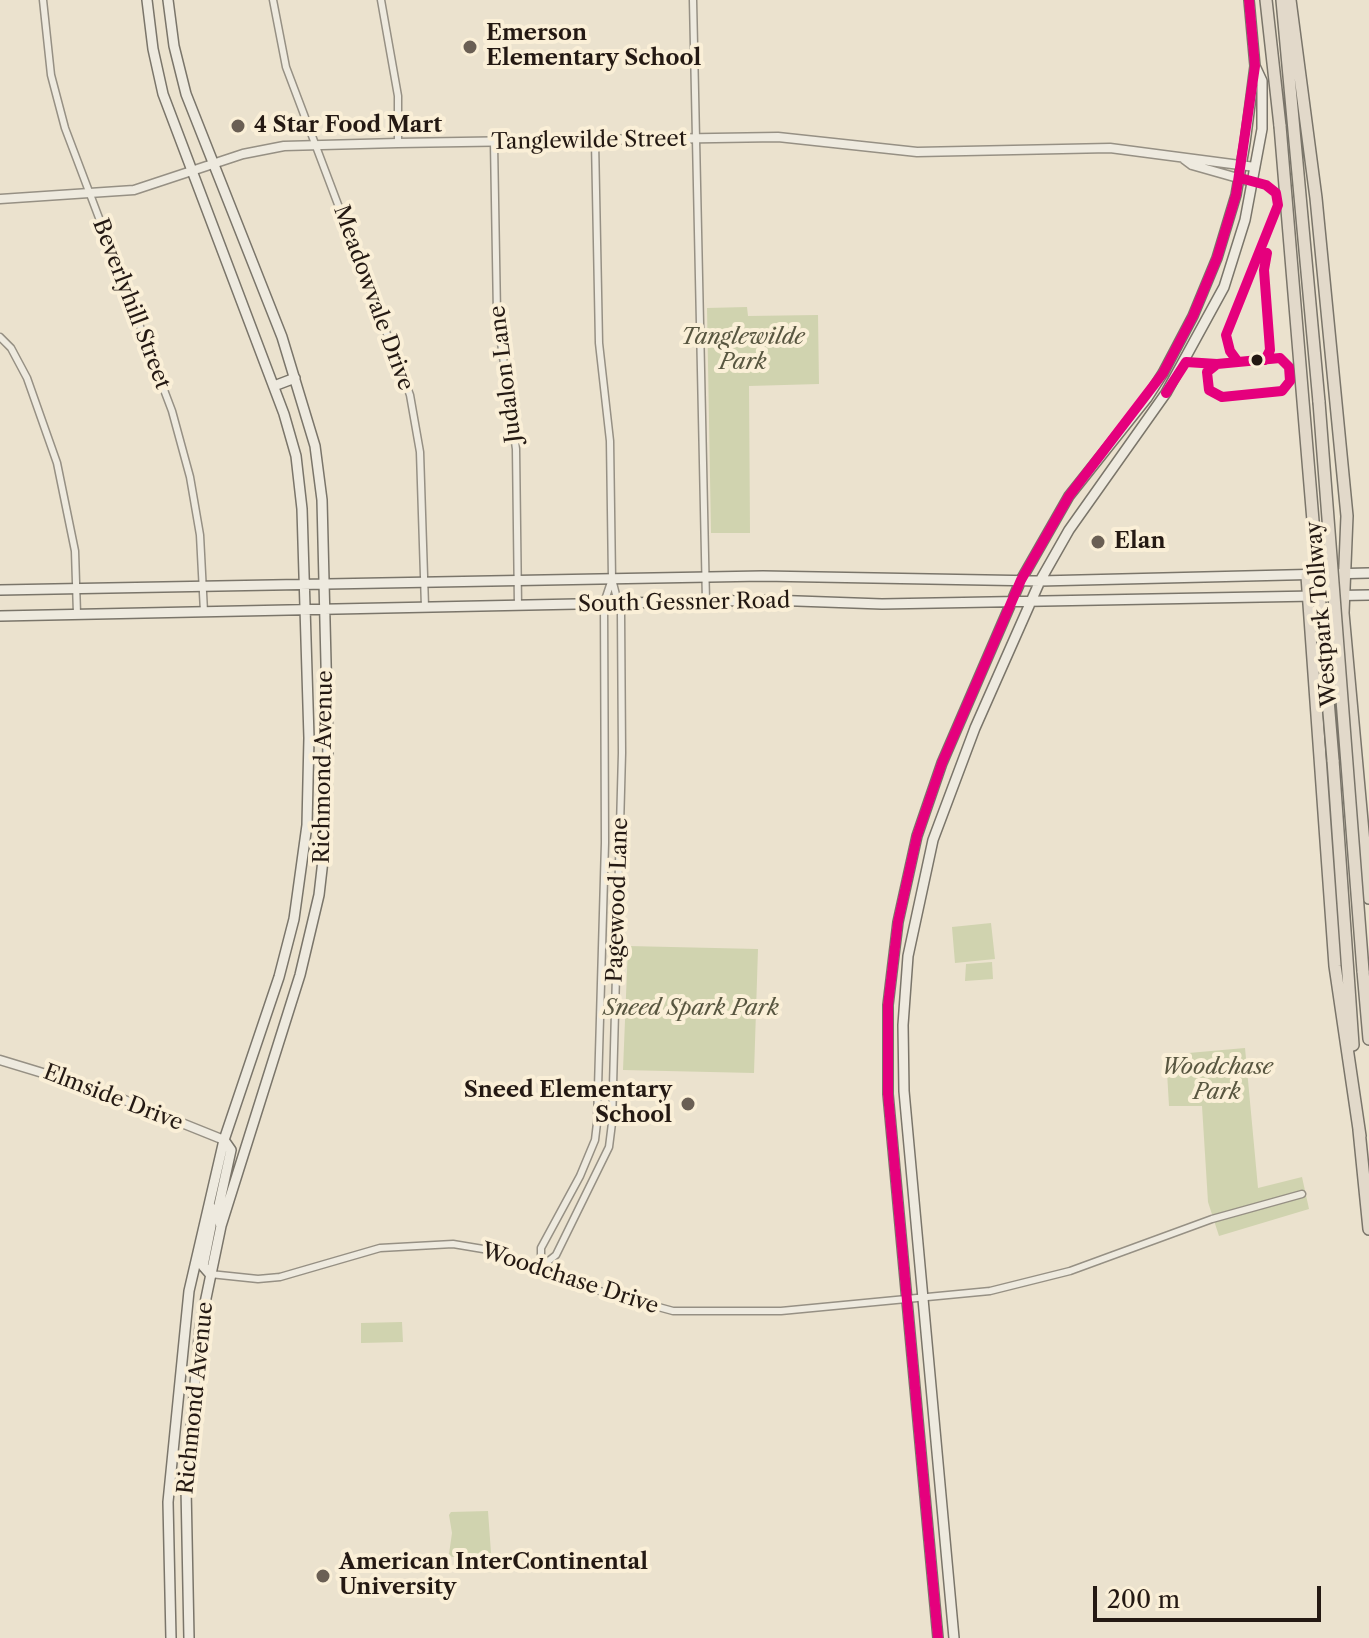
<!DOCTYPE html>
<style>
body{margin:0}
#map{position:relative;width:1369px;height:1638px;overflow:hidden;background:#ebe2ce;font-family:"Libre Caslon Text",serif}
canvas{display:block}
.scale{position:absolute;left:1093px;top:1586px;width:228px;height:36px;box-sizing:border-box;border:4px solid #241913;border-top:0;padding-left:10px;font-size:24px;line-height:28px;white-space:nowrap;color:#241913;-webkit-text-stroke:6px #faefd7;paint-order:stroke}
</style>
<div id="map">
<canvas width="1369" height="1638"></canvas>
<div class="scale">200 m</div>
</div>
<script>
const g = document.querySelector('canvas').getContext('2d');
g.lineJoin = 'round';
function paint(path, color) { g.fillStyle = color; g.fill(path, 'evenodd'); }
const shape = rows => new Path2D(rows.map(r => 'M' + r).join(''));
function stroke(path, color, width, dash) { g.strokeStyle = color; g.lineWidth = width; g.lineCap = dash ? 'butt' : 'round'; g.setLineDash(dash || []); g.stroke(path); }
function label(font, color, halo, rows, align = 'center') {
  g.font = font + ' "Libre Caslon Text",serif'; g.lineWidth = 8; g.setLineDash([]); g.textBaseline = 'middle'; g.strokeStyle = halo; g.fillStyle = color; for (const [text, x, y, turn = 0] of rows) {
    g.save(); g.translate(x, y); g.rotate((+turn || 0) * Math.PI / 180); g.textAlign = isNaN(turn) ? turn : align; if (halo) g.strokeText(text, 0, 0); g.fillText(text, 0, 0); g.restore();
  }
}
paint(shape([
 [747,307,748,316,818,315,819,384,749,386,750,533,711,533,707,308],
 [991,923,995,959,955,963,952,927],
 [628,946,758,949,754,1073,623,1070],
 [992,962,993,979,965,981,966,964],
 [1245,1048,1258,1188,1302,1177,1309,1209,1219,1236,1208,1202,1202,1106,1169,1106,1166,1055],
 [402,1322,403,1342,361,1343,361,1323],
 [488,1511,491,1553,452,1557,449,1554,452,1533,449,1515,451,1512]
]), '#d0d3af');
const minor = shape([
 [43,0,51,75,65,128,172,411,190,477,200,535,204,612],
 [273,0,286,67,410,395,420,452,425,607],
 [381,0,398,96,398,143],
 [693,0,706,601],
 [494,143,497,314,516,449,518,606],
 [0,337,11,348,27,378,57,463,75,551,77,614],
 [541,1267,556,1255,609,1147,612,1123,622,753,621,614,612,579,610,441,599,343,595,141],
 [541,1267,541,1248,580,1176,595,1140,597,1123,605,843,604,603,612,579],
 [210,1274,258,1279,280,1277,380,1248,453,1244,483,1249,541,1267,585,1287,673,1311,781,1311,990,1291,1070,1271,1212,1219,1302,1194]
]);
const tertiary = shape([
 [1184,159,1192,165,1252,182],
 [0,199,134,190,243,154,284,146,398,143,778,137,917,152,1110,148,1255,167],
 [0,1060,102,1091,224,1140]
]);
const secondary = shape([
 [147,0,153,49,163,94,284,414,296,456,302,509,309,738,307,825,294,919,279,977,224,1140,189,1291,168,1502,171,1638],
 [168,0,174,46,186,94,282,337,315,446,322,500,328,744,326,834,319,895,300,975,221,1226,200,1327,186,1487,189,1638],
 [274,386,295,378],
 [0,590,763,576,1040,581,1369,573],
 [0,616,769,600,882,604,1369,595],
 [210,1206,211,1226,203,1266,210,1274],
 [221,1226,217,1214,231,1150,224,1140],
 [938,1638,888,1094,888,1005,898,922,917,836,942,763,1021,580,1069,496,1147,398,1163,373,1193,316,1217,258,1236,195,1245,143,1255,66,1249,0],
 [954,1638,904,1091,903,1025,908,956,933,840,975,728,1040,581,1069,530,1166,393,1224,287,1245,220,1262,129,1262,81,1255,66]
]);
const motorway = shape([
 [1266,0,1280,126],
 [1282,0,1319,402],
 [1290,0,1316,198,1347,516,1343,613,1369,898],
 [1307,576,1335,966,1360,1136],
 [1333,760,1353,1045],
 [1363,971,1369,1039],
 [1359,1130,1369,1229]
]);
stroke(minor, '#969084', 9);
stroke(tertiary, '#969084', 11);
stroke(secondary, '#7a756a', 12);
stroke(motorway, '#7a756a', 14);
stroke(minor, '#eeeadf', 6);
stroke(tertiary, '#eeeadf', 8);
stroke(secondary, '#eeeadf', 9);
stroke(motorway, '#e2d9ca', 11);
const motorwayBridge = shape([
 [1280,126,1333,760],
 [1319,402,1363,971]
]);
stroke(motorwayBridge, '#7a756a', 14, []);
stroke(motorwayBridge, '#e2d9ca', 11);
stroke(shape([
 [1280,358,1289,367,1290,381,1282,391,1222,397,1209,390,1207,372,1217,364,1280,358],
 [1265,360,1270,350,1264,270,1267,253],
 [1238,362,1230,351,1226,335,1278,205,1276,193,1266,185,1240,178],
 [1166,393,1186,362,1217,364],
 [938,1638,888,1094,888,1005,898,922,917,836,942,763,1021,580,1069,496,1163,373,1193,316,1217,258,1236,195,1255,66,1249,0]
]), '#e5007d', 10);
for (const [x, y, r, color] of [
 [470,47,8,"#6a5f54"],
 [238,126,8,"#6a5f54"],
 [1257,360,7,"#241913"],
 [1098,542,8,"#6a5f54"],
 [688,1104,8,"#6a5f54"],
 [323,1576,8,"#6a5f54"]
]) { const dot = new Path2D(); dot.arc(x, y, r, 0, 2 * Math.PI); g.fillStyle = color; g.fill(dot); stroke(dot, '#faefd7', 3); }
label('bold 22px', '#241913', '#faefd7', [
 ["Emerson",486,34],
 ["Elementary School",486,59],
 ["4 Star Food Mart",254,126],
 ["Elan",1114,542],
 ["Sneed Elementary",672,1091,"right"],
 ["School",672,1116,"right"],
 ["American InterContinental",339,1563],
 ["University",339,1588]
], 'left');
label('22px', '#241913', '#faefd7', [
 ["Tanglewilde Street",589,141,-1],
 ["Meadowvale Drive",373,298,70],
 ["Beverlyhill Street",131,304,69],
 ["Judalon Lane",506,374,-97],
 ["South Gessner Road",684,603,-1],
 ["Westpark Tollway",1322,614,-95],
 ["Richmond Avenue",324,767,-89],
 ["Pagewood Lane",618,900,-88],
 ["Elmside Drive",113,1098,21],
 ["Woodchase Drive",570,1279,18],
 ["Richmond Avenue",196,1398,-84]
]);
label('italic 22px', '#585640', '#faefd7', [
 ["Tanglewilde",743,338],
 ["Park",743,363],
 ["Sneed Spark Park",691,1009],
 ["Woodchase",1217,1068],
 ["Park",1217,1093]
]);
</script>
